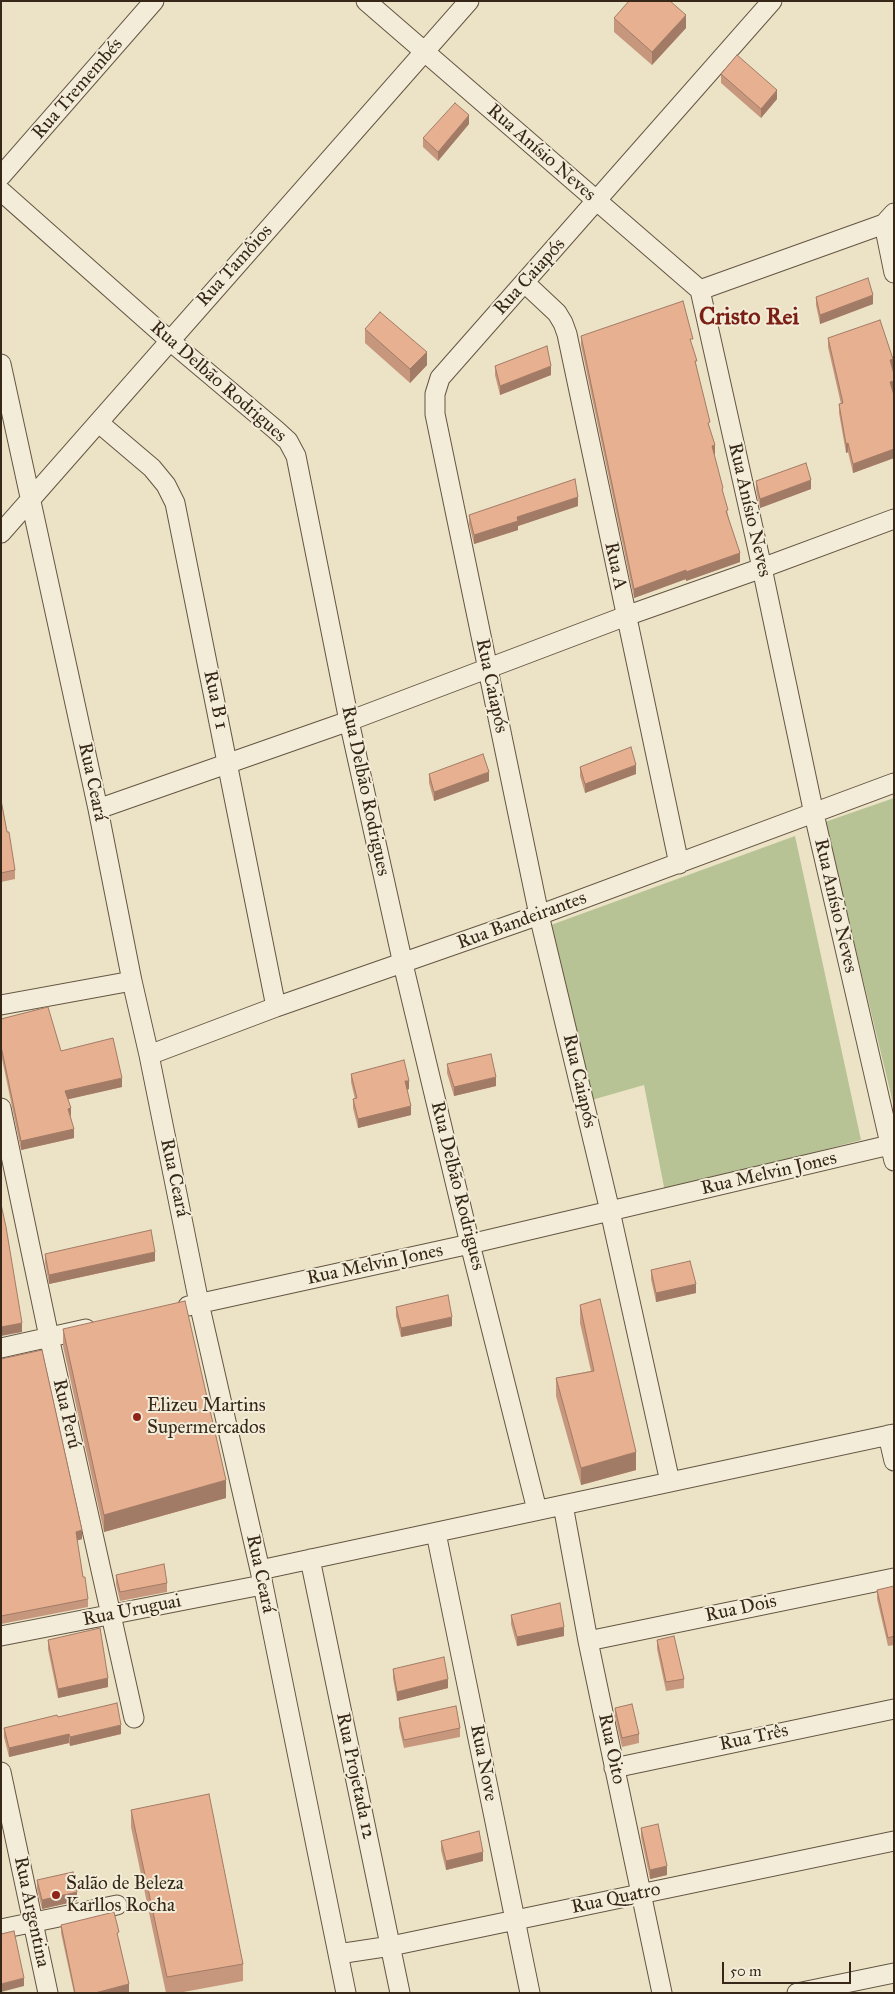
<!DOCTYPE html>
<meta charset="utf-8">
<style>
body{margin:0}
#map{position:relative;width:895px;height:1994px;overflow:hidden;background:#ece2c5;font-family:"IM FELL Great Primer",serif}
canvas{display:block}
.frame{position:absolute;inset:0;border:2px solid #362718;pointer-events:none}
.scale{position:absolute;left:722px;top:1962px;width:129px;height:22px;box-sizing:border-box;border:2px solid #362718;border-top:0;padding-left:6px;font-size:15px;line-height:18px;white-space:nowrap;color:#362718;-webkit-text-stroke:4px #f3ecd9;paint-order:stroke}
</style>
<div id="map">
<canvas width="895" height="1994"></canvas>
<div class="frame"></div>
<div class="scale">50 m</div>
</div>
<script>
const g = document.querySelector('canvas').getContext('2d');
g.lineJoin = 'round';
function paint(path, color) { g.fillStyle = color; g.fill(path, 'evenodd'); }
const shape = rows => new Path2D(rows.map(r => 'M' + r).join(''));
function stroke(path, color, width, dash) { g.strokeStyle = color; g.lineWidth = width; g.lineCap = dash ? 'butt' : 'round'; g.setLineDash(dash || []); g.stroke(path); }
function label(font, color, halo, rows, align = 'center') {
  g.font = font + ' "IM FELL Great Primer",serif'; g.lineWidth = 4; g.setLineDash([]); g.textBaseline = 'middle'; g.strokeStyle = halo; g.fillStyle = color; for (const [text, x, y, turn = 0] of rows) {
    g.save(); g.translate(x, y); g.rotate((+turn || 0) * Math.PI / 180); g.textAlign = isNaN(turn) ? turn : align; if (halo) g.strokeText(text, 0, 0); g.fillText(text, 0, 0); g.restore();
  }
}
paint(shape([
 [894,798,894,1107,825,822],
 [795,836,861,1140,665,1192,644,1085,588,1101,551,925]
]), '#b7c395');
const minor = shape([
 [366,1,700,290,762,568,814,814,894,1161],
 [1,176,154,1],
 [1,191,169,340,276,430,288,441,296,456,349,721,403,964,470,1244,537,1510],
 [894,213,884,224,894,273],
 [525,283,557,313,563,323,567,334,679,864],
 [700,290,884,224],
 [1,364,98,809,132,981,149,1055,199,1303,260,1570,346,1993],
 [99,423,152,468,166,485,175,503,276,1007],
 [1,533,469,1],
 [98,809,349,721,626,616,762,568,894,519],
 [1,1005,132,981],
 [149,1055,276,1007,539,915,894,783],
 [1,1108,49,1337,134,1718],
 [188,1306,470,1244,894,1144],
 [1,1348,86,1329],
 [888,1435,894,1461],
 [670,1482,610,1211,539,915,435,414,435,394,440,378,772,1],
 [563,1505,588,1641,662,1993],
 [436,1533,530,1993],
 [310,1559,400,1993],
 [260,1570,894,1434],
 [1,1636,262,1585],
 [588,1641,894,1578],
 [614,1768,894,1709],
 [1,1772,48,1993],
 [1,1929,117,1905],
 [338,1954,391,1946,894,1841],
 [797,1993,894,1973]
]);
stroke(minor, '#645643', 21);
stroke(minor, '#f3ecd9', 19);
paint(shape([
 [614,18,686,28,652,65,614,32],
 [721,74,777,99,761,118,721,83],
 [469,124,438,161,423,147,423,138],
 [816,297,873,304,820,324,816,305],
 [365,329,427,365,410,383,365,343],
 [581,336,693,347,697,369,710,430,715,454,714,454,728,515,740,562,686,581,686,579,634,598,581,345],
 [828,338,893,368,892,390,894,395,894,458,853,473,848,452,846,453,839,413,839,404,841,404,828,347],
 [495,366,551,375,500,395,495,375],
 [756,481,811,489,760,508,756,490],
 [578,506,518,526,518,530,474,544,469,524,469,515],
 [580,767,636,774,585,793,580,776],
 [429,774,489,781,434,801,429,783],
 [1,800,15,870,15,879,1,882],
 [1,1019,61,1051,122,1087,68,1099,74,1138,21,1150,1,1054],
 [447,1064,496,1086,454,1096,447,1073],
 [351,1074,409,1089,407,1090,411,1115,358,1128,353,1108,353,1099,355,1099,351,1082],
 [45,1254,155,1261,49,1284,45,1263],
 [651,1270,696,1293,656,1302,651,1279],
 [580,1305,636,1470,581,1485,556,1396,556,1378,591,1371,580,1323],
 [396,1307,452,1326,401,1337,396,1316],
 [63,1329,226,1498,104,1532,63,1346],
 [1,1359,82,1539,77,1540,83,1577,88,1599,88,1607,1,1624],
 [116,1575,167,1583,167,1592,120,1601,116,1584],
 [894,1586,894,1645,888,1646,877,1599,877,1590],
 [511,1615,564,1636,517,1646,511,1624],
 [48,1640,108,1687,58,1698,48,1649],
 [657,1640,684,1679,684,1688,666,1691,657,1649],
 [393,1669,448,1688,397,1701,393,1678],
 [615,1708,639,1734,639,1743,622,1747,615,1717],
 [58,1717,121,1734,70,1746,69,1743,9,1757,4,1737,4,1728],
 [399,1718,460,1728,460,1737,404,1748,399,1727],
 [131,1810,243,1964,243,1981,178,1993,166,1993,131,1827],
 [641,1828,667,1875,650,1879,641,1837],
 [441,1841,483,1861,446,1870,441,1850],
 [37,1880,77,1901,42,1909,37,1889],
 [61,1925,119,1940,129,1992,126,1993,74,1993,61,1933]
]), '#c7977d');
paint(shape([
 [686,15,686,28,652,65,652,52],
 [777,90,777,99,761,118,761,109],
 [469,115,469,124,438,161,438,152],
 [873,295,873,304,820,324,820,315],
 [427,352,427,365,410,383,410,369],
 [893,359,893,368,890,369,890,360],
 [551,366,551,375,500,395,500,386],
 [894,381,894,390,890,391,890,382],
 [848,443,848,452,846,453,846,444],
 [715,445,715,454,712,455,712,446],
 [894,449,894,458,853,473,853,464],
 [811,480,811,489,760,508,760,499],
 [578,497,578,506,518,526,518,530,474,544,474,535,517,517],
 [740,553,740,562,686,581,686,572],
 [686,570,686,579,634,598,634,589],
 [636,765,636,774,585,793,585,784],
 [489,772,489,781,434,801,434,792],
 [496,1077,496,1086,454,1096,454,1087],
 [122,1078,122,1087,65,1100,65,1091],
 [405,1081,409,1081,409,1089,405,1090],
 [411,1106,411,1115,358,1128,358,1119],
 [71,1108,71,1117,68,1109],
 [74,1129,74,1138,21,1150,21,1141],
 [155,1252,155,1261,49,1284,49,1275],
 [696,1284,696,1293,656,1302,656,1293],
 [452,1317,452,1326,401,1337,401,1328],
 [22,1323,22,1332,1,1336,1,1327],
 [636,1452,636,1470,581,1485,581,1468],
 [226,1480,226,1498,104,1532,104,1515],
 [82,1530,82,1539,76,1541,76,1532],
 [564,1627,564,1636,517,1646,517,1637],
 [108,1678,108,1687,58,1698,58,1689],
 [448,1679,448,1688,397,1701,397,1692],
 [121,1725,121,1734,70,1746,70,1737],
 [69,1734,69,1743,9,1757,9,1748],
 [483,1852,483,1861,446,1870,446,1861],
 [667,1866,667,1875,650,1879,650,1870],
 [77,1892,77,1901,42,1909,42,1900],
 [24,1978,24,1986,1,1992,1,1984],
 [129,1984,129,1992,126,1993,95,1993]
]), '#a27b66');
const building = shape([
 [629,1,670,1,686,15,652,52,614,18,629,1],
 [737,55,777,90,761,109,721,74,737,55],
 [455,103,469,115,438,152,423,138,455,103],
 [868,278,873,295,820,315,816,297,868,278],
 [683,301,693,339,690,339,697,361,695,361,710,422,708,423,715,445,712,446,723,488,722,489,728,510,726,511,740,553,686,572,686,570,634,589,581,336,683,301],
 [380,312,427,352,410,369,365,329,380,312],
 [880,320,893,359,890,360,894,374,894,381,890,382,894,395,894,449,853,464,848,443,846,444,839,404,843,403,828,338,880,320],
 [547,346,551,366,500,386,495,366,547,346],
 [806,463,811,480,760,499,756,481,806,463],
 [575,479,578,497,517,517,518,521,474,535,469,515,575,479],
 [631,747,636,765,585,784,580,767,631,747],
 [483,754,489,772,434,792,429,774,483,754],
 [1,800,7,832,9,832,15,870,1,873,1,800],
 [48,1007,61,1051,113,1038,122,1078,65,1091,71,1108,68,1109,74,1129,21,1141,1,1046,1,1019,48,1007],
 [491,1054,496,1077,454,1087,447,1064,491,1054],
 [404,1060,409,1081,405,1081,411,1106,358,1119,353,1099,357,1098,351,1074,404,1060],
 [1,1204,6,1227,22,1323,1,1327,1,1204],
 [151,1230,155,1252,49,1275,45,1254,151,1230],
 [690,1261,696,1284,656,1293,651,1270,690,1261],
 [448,1295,452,1317,401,1328,396,1307,448,1295],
 [600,1299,636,1452,581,1468,556,1378,594,1371,580,1305,600,1299],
 [185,1301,226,1480,104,1515,63,1329,185,1301],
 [42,1350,82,1530,76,1532,83,1577,85,1577,88,1599,1,1616,1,1359,42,1350],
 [164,1564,167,1583,120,1592,116,1575,164,1564],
 [894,1586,894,1636,888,1638,877,1590,894,1586],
 [560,1603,564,1627,517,1637,511,1615,560,1603],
 [100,1628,108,1678,58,1689,48,1640,100,1628],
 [674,1636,684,1679,666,1682,657,1640,674,1636],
 [444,1657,448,1679,397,1692,393,1669,444,1657],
 [117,1703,121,1725,70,1737,69,1734,9,1748,4,1728,57,1715,58,1717,117,1703],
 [632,1704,639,1734,622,1738,615,1708,632,1704],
 [456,1706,460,1728,404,1740,399,1718,456,1706],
 [209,1794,243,1964,167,1977,131,1810,209,1794],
 [658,1824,667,1866,650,1870,641,1828,658,1824],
 [479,1831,483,1852,446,1861,441,1841,479,1831],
 [73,1872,77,1892,42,1900,37,1880,73,1872],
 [114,1912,119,1932,117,1933,129,1984,95,1993,75,1993,61,1925,114,1912],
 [14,1931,24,1978,1,1984,1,1934,14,1931]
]);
paint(building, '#e7b091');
stroke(building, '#a27b66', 1);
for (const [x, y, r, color] of [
 [137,1417,5,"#8f2418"],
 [56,1895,5,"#8f2418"]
]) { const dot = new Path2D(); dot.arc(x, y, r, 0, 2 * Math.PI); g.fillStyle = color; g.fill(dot); stroke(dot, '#f3ecd9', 2); }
label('19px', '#362718', '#f3ecd9', [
 ["Rua Tremembés",78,89,-49],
 ["Rua Anísio Neves",541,153,41],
 ["Rua Tamôios",235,266,-48],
 ["Rua Caiapós",530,277,-48],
 ["Rua Delbão Rodrigues",218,382,41],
 ["Rua Anísio Neves",749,510,77],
 ["Rua A",615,566,78],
 ["Rua Caiapós",491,686,78],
 ["Rua B 1",215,700,78],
 ["Rua Ceará",92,782,78],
 ["Rua Delbão Rodrigues",365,791,78],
 ["Rua Anísio Neves",835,906,77],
 ["Rua Bandeirantes",522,921,-20],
 ["Rua Caiapós",579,1081,77],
 ["Rua Melvin Jones",769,1174,-13],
 ["Rua Ceará",174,1178,78],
 ["Rua Delbão Rodrigues",457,1186,76],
 ["Rua Melvin Jones",375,1265,-12],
 ["Rua Perú",66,1414,77],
 ["Rua Ceará",260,1574,78],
 ["Rua Dois",741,1609,-12],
 ["Rua Uruguai",132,1611,-11],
 ["Rua Três",754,1738,-12],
 ["Rua Oito",611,1749,78],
 ["Rua Nove",483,1763,79],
 ["Rua Projetada 12",355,1776,78],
 ["Rua Quatro",616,1899,-12],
 ["Rua Argentina",31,1912,78]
]);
label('19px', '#362718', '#f3ecd9', [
 ["Elizeu Martins",147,1406],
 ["Supermercados",147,1428],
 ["Salão de Beleza",66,1884],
 ["Karllos Rocha",66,1906]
], 'left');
label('bold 24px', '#7a1f14', '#f3ecd9', [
 ["Cristo Rei",749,318]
]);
</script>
